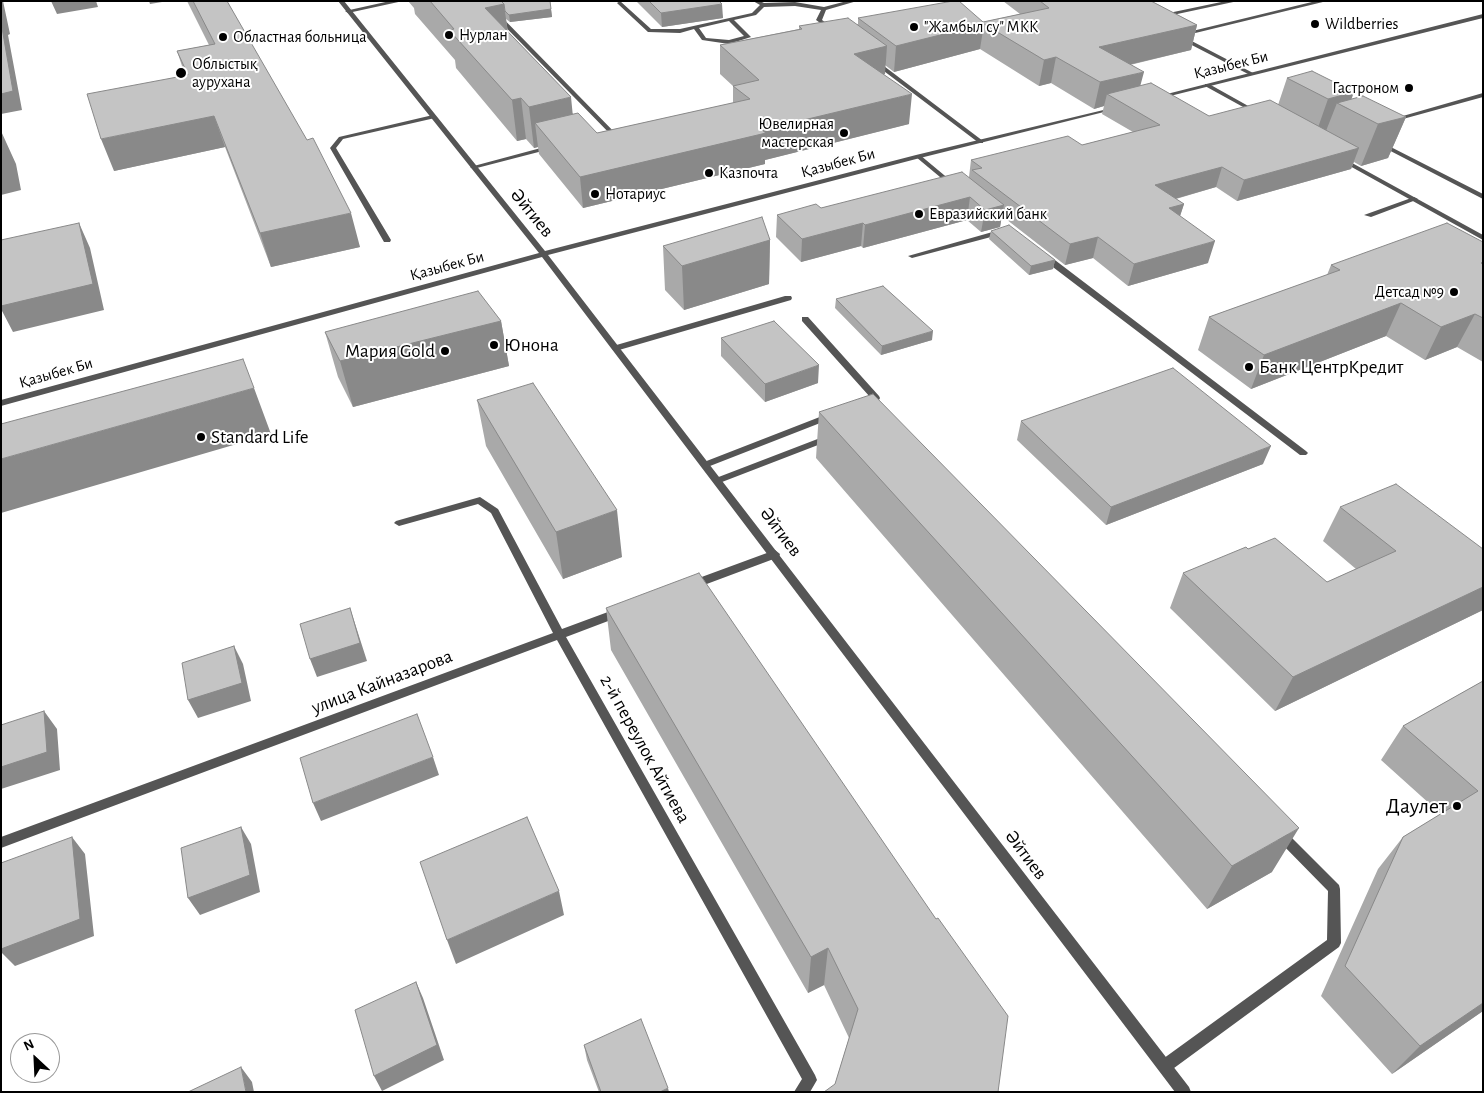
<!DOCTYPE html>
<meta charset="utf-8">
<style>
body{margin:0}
#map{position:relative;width:1484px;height:1093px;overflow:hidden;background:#fff;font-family:"Alegreya Sans",sans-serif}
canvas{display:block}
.frame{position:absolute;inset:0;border:2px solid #000;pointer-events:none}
.north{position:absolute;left:10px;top:1033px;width:50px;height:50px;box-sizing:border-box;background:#fff;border:1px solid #999;border-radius:50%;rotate:335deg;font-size:14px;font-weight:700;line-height:20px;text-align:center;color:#000}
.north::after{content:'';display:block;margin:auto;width:18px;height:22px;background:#000;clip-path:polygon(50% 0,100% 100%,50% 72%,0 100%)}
</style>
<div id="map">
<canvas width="1484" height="1093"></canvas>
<div class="frame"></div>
<div class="north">N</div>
</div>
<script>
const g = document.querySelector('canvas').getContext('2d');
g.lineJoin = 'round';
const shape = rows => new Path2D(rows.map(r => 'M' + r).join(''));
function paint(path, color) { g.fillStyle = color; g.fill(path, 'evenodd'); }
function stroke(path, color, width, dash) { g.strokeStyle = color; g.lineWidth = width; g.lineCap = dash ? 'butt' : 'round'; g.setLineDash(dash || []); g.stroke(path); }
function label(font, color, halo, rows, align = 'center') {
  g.font = font + ' "Alegreya Sans",sans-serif'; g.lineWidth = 4; g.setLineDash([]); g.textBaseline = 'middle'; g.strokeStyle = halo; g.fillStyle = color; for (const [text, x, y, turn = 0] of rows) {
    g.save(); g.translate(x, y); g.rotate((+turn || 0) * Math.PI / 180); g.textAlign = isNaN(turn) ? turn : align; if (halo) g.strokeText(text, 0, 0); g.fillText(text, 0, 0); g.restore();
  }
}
paint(shape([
 [390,1,403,1,348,13,345,11,390,1],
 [480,1,486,1,621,139,621,141,617,141,480,1],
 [620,1,651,29,680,29,752,13,760,5,753,1,760,1,764,3,795,2,824,7,847,1,857,1,826,10,822,20,835,29,836,30,833,32,816,20,821,10,795,6,764,7,756,15,734,20,751,37,729,44,702,40,694,29,680,33,648,32,618,4,617,3,620,1],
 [729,21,744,36,729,40,706,38,699,28,729,21],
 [1226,1,1238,1,1168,16,1163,20,1160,18,1164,14,1226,1],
 [1316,1,1327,1,1183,36,1180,34,1316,1],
 [1180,37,1184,37,1255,74,1250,75,1180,39,1180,37],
 [872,60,876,60,983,141,983,143,979,143,872,62,872,60],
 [1483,93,1483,97,1392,122,1389,120,1483,93],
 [433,115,436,117,435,118,343,139,336,148,391,240,390,242,384,242,330,148,339,137,433,115],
 [1381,142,1483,194,1483,199,1379,145,1378,144,1381,142],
 [552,145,554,146,554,148,473,169,470,167,552,145],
 [916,155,920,155,956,185,956,187,952,187,916,157,916,155],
 [1414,197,1418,199,1416,200,1371,217,1364,215,1414,197],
 [1003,229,1006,229,1006,233,912,258,908,256,1003,229],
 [1041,254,1047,254,1306,451,1308,453,1306,455,1300,455,1041,258,1041,254],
 [785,296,791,296,792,298,791,300,619,350,613,350,612,348,613,346,785,296],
 [802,317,808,317,879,396,880,398,879,400,869,404,866,403,865,401,866,399,870,397,802,321,802,317],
 [830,413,833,414,834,416,833,418,710,466,707,467,702,464,704,462,830,413],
 [828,435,833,438,831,440,722,482,719,483,714,480,716,478,828,435],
 [1281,830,1285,831,1339,885,1340,889,1341,943,1339,947,1170,1071,1165,1073,1160,1071,1158,1066,1160,1061,1327,940,1328,891,1277,839,1275,835,1277,831,1281,830]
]), '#555');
paint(shape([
 [1205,84,1209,84,1259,112,1254,113,1205,86,1205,84],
 [1339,158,1343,158,1483,235,1483,240,1339,160,1339,158],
 [480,497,498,509,562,629,616,609,624,609,625,612,624,615,566,637,815,1075,817,1080,810,1092,794,1092,802,1079,557,640,1,848,1,837,553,633,491,513,478,504,399,526,394,523,396,521,480,497],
 [775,550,780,554,779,557,696,588,692,589,688,588,687,585,688,582,775,550]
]), '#555');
paint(shape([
 [338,1,344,1,545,251,916,155,1116,107,1116,109,920,158,548,255,1189,1087,1191,1092,1175,1092,542,257,1,406,1,400,539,253,338,1],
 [1483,14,1483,18,1158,99,1155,97,1483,14]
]), '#555');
paint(shape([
 [187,1,227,1,360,247,271,267,225,147,114,171,185,75,177,51,209,45],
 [408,1,550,1,552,17,510,22,506,19,508,32,573,114,597,133,733,103,733,86,720,74,720,45,799,29,799,26,858,24,858,18,983,22,1020,14,1003,1,1151,1,1197,25,1191,50,1130,65,1140,86,1209,116,1278,105,1287,78,1406,117,1388,158,1361,166,1354,162,1351,169,1237,201,1216,187,1176,199,1184,204,1180,216,1208,263,1128,286,1093,258,1065,265,1002,216,1000,227,981,232,967,220,863,248,861,246,801,262,776,237,777,215,821,208,969,177,971,160,1082,145,1133,132,1102,114,1104,106,1094,109,1051,83,1039,86,980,49,894,72,885,65,885,74,884,74,909,124,765,160,765,164,583,208,539,154,538,147,534,148,526,139,517,141,456,68,455,60,415,14,414,8],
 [636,1,719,1,723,18,662,27],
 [991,231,1055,260,1053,269,1029,275,989,239],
 [770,240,769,284,684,310,665,290,663,246],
 [1483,242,1483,362,1457,347,1425,360,1386,336,1251,389,1198,350,1209,317,1327,275,1331,265],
 [836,299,932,340,881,355,835,308],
 [501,321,509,366,353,407,338,377,325,332],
 [721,338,818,383,765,402,721,356],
 [477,400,622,557,563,579,486,446],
 [819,412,1272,872,1207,909,816,458],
 [1021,421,1263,464,1106,525,1017,440],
 [1340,507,1483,549,1483,610,1275,711,1170,608,1183,573,1248,549,1327,582,1356,569,1323,541],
 [606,608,998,1092,835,1084,849,1038,824,985,808,993,611,650],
 [1483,681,1483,1011,1392,1074,1321,996,1378,869,1403,837,1441,814,1381,760,1403,726],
 [584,1045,669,1092,599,1092,587,1060]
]), '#a9a9a9');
paint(shape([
 [1,1,3,1,10,34,8,35,22,110,1,114],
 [51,1,96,1,98,7,57,14],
 [149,1,168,1,150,4],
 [504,4,509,42,485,8],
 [722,4,723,18,662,27,661,13],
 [551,9,552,17,510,22,509,15],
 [984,24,980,49,894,72,896,46],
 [1197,25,1191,50,1094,73,1099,47],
 [887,46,885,74,852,83,854,54],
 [1056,57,1051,83,1039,86,1044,60],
 [1144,72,1137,98,1107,94,1104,106,1094,109,1100,82],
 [1354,92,1348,109,1337,103,1324,136,1314,139,1328,99],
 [912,94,909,124,765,160,765,164,583,208,580,177,762,130],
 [571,97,575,137,535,123,538,147,534,148,529,107],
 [521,98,526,139,517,141,512,100],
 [214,116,225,147,114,171,101,139],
 [1406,117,1388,158,1361,166,1378,124],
 [1,131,16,164,21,190,1,195],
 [1359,148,1351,169,1237,201,1244,180],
 [1222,167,1216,187,1150,206,1155,185],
 [970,197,967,220,863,248,865,225],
 [1184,204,1177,225,1169,208],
 [1004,205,1000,227,981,232,985,210],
 [351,213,360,247,271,267,260,233],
 [79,223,90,248,104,310,13,332,1,309,1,306],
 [863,223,861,246,801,262,802,239],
 [1098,237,1093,258,1065,265,1070,244],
 [770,240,769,284,684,310,682,266],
 [1215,241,1208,263,1128,286,1134,264],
 [1055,260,1053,269,1029,275,1031,266],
 [1401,303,1386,336,1251,389,1264,355],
 [1475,314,1457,347,1425,360,1441,327],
 [501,321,509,366,353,407,340,361],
 [933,331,932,340,881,355,882,346],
 [819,365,818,383,765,402,765,384],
 [254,388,271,434,1,513,1,459],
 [1271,446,1263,464,1106,525,1111,507],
 [617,510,622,557,563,579,556,532],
 [1483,587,1483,610,1275,711,1293,677],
 [350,608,367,661,317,677,310,659],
 [234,646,243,664,251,701,198,718,188,700],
 [44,711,57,729,60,770,1,789,1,767],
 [433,757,439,775,321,821,313,803],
 [241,827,251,844,260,892,200,915,188,898],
 [1299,828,1272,872,1207,909,1232,866],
 [72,837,85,854,94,936,15,966,1,952,1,949],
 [559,891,564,915,456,964,447,940],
 [828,948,824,985,808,993,811,957],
 [416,982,423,998,444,1060,382,1091,374,1076],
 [1483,1003,1483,1011,1392,1074,1420,1046],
 [241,1067,252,1082,254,1092,246,1092],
 [668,1088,669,1092,660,1092]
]), '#898989');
const building = shape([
 [193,1,227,1,307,140,313,138,351,213,260,233,214,116,101,139,87,94,188,75,177,51,215,44,193,1],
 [430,1,501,1,504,4,485,8,571,97,529,107,521,98,512,100,449,30,454,29,430,1],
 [501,1,550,1,551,9,509,15,505,11,504,4,501,1],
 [649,1,719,1,722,4,661,13,649,1],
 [953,1,959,1,983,22,1049,8,1040,1,1151,1,1197,25,1099,47,1144,72,1100,82,1056,57,1044,60,984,24,896,46,858,18,953,1],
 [848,18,887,46,854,54,912,94,762,130,766,133,580,177,535,123,578,113,597,133,750,99,733,86,759,80,720,45,802,29,799,26,848,18],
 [1,22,13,91,1,94,1,22],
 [1312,71,1354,92,1328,99,1287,78,1312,71],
 [1151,83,1209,116,1270,100,1359,148,1244,180,1222,167,1155,185,1184,204,1169,208,1215,241,1134,264,1098,237,1070,244,972,170,982,168,971,160,1068,136,1082,145,1160,125,1107,94,1151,83],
 [1363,96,1406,117,1378,124,1337,103,1363,96],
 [962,172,1004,205,985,210,970,197,865,225,863,223,802,239,777,215,816,204,821,208,962,172],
 [762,217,770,240,682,266,663,246,762,217],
 [79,223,93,284,1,306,1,240,79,223],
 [1447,223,1483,242,1483,262,1481,263,1483,264,1483,318,1475,314,1441,327,1401,303,1264,355,1209,317,1340,270,1331,265,1447,223],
 [1009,225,1055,260,1031,266,991,231,1009,225],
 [883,286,933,331,882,346,836,299,883,286],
 [478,291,501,321,340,361,325,332,478,291],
 [774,321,819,365,765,384,721,338,774,321],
 [243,359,254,388,1,459,1,424,243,359],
 [1173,368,1271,446,1111,507,1021,421,1173,368],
 [533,383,617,510,556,532,477,400,533,383],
 [873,394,1299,828,1232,866,819,412,873,394],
 [1396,484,1483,549,1483,587,1293,677,1183,573,1246,547,1248,549,1275,538,1327,582,1396,551,1340,507,1396,484],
 [699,573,936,919,938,918,1008,1016,998,1092,824,1092,835,1084,858,1009,828,948,811,957,606,608,699,573],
 [350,608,360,643,310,659,300,624,350,608],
 [234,646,242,683,188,700,182,663,234,646],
 [1483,681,1483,1003,1420,1046,1345,966,1403,837,1478,791,1403,726,1483,681],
 [44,711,47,752,1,767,1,725,44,711],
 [417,714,433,757,313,803,300,758,417,714],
 [527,817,559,891,447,940,420,862,527,817],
 [241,827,250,875,188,898,181,848,241,827],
 [72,837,80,919,1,949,1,863,72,837],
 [416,982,437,1045,374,1076,355,1010,416,982],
 [641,1019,668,1088,660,1092,601,1092,584,1045,641,1019],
 [241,1067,246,1092,188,1092,241,1067]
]);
paint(building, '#c4c4c4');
stroke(building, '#898989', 1);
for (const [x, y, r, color] of [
 [1315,24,5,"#000"],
 [914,27,5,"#000"],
 [449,35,5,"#000"],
 [223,37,5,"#000"],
 [181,73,6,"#000"],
 [1409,88,5,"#000"],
 [844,133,5,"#000"],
 [709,173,5,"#000"],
 [595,194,5,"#000"],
 [919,214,5,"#000"],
 [1454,292,5,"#000"],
 [494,345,5,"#000"],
 [445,351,5,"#000"],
 [1249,367,5,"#000"],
 [201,437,5,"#000"],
 [1457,806,5,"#000"]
]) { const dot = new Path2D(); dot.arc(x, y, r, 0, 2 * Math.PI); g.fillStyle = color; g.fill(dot); stroke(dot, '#fff', 2); }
label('16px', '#000', '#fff', [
 ["Wildberries",1325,24],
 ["\"Жамбыл су\" МКК",924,27],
 ["Нурлан",459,35],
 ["Областная больница",233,37],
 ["Облыстық",192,64],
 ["аурухана",192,82],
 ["Гастроном",1399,88,"right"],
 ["Ювелирная",834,124,"right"],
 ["мастерская",834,142,"right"],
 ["Казпочта",719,173],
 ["Нотариус",605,194],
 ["Евразийский банк",929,214],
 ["Детсад №9",1444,292,"right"]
], 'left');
label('16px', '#000', '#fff', [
 ["Қазыбек Би",1231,65,-14],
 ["Қазыбек Би",838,163,-15],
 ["Қазыбек Би",447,266,-15],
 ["Қазыбек Би",56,373,-16]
]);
label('19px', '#000', '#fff', [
 ["Әйтиев",532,213,51],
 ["Әйтиев",781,532,53],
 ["улица Кайназарова",382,682,-21],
 ["2-й переулок Айтиева",645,749,61],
 ["Әйтиев",1026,855,53]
]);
label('19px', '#000', '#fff', [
 ["Юнона",504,345],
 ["Мария Gold",435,351,"right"],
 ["Банк ЦентрКредит",1259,367],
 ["Standard Life",211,437]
], 'left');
label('22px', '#000', '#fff', [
 ["Даулет",1447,806]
], 'right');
</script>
